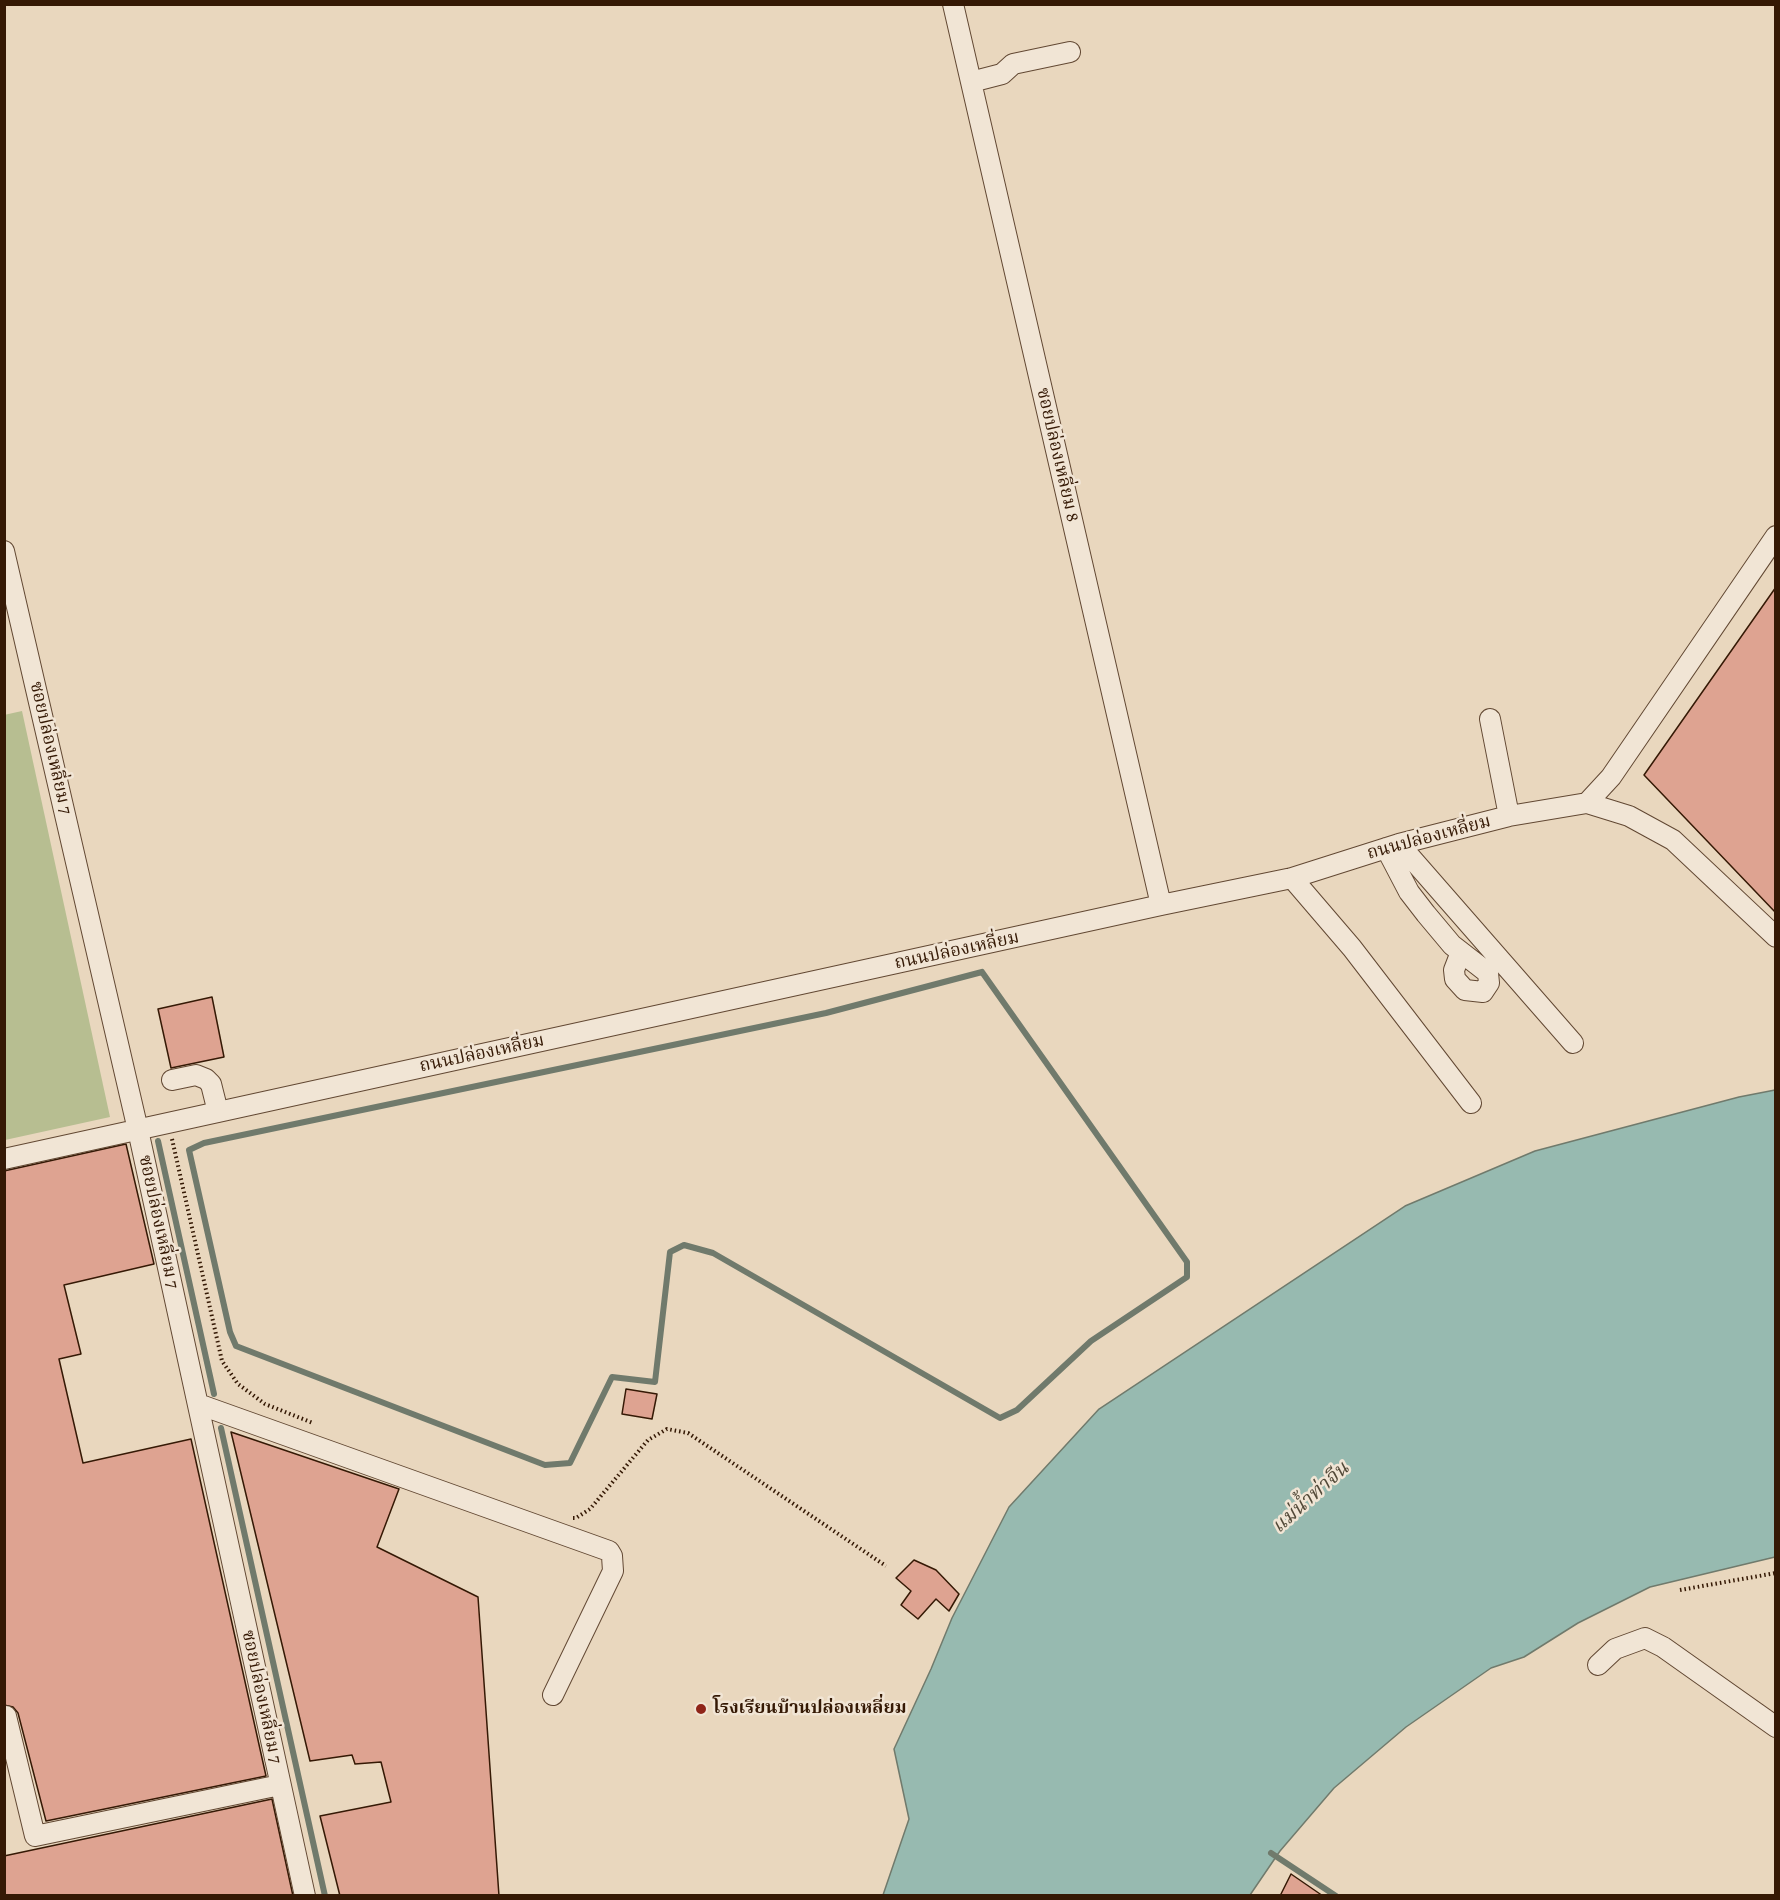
<!DOCTYPE html>
<meta charset="utf-8">
<style>
body{margin:0}
#map{position:relative;width:1780px;height:1900px;overflow:hidden;background:#e9d7be;font-family:Alegreya,serif}
canvas{display:block}
.frame{position:absolute;inset:0;border:6px solid #351905;pointer-events:none}
</style>
<div id="map">
<canvas width="1780" height="1900"></canvas>
<div class="frame"></div>
</div>
<script>
const g = document.querySelector('canvas').getContext('2d');
g.lineJoin = 'round';
function paint(path, color) { g.fillStyle = color; g.fill(path, 'evenodd'); }
const shape = rows => new Path2D(rows.map(r => 'M' + r).join(''));
function stroke(path, color, width, dash) { g.strokeStyle = color; g.lineWidth = width; g.lineCap = dash ? 'butt' : 'round'; g.setLineDash(dash || []); g.stroke(path); }
function label(font, color, halo, rows, align = 'center') {
  g.font = font + ' Alegreya,"Noto Serif Thai",serif'; g.lineWidth = 5; g.setLineDash([]); g.textBaseline = 'middle'; g.strokeStyle = halo; g.fillStyle = color; for (const [text, x, y, turn = 0] of rows) {
    g.save(); g.translate(x, y); g.rotate((+turn || 0) * Math.PI / 180); g.textAlign = isNaN(turn) ? turn : align; if (halo) g.strokeText(text, 0, 0); g.fillText(text, 0, 0); g.restore();
  }
}
paint(shape([
 [22,711,110,1117,5,1140,4,715]
]), '#b7be91');
const water = shape([
 [1775,1090,1775,1557,1650,1587,1578,1623,1524,1657,1491,1668,1406,1727,1334,1788,1280,1851,1250,1895,883,1895,909,1819,894,1749,931,1669,952,1618,1009,1507,1099,1409,1405,1206,1535,1151,1739,1097,1775,1090]
]);
paint(water, '#97bab0');
stroke(water, '#707a6c', 1.5);
stroke(shape([
 [982,972,1187,1262,1187,1277,1091,1341,1017,1410,1000,1418,713,1253,684,1245,670,1252,655,1382,612,1377,570,1463,545,1465,236,1346,230,1332,189,1150,204,1143,826,1013,982,972],
 [158,1141,214,1394],
 [221,1428,325,1896],
 [1271,1853,1336,1896]
]), '#707a6c', 6);
const building = shape([
 [1776,587,1776,913,1644,775,1776,587],
 [212,997,224,1057,171,1068,158,1009,212,997],
 [126,1144,154,1264,64,1285,81,1354,59,1359,83,1463,191,1439,266,1776,46,1821,18,1713,13,1707,4,1705,4,1171,126,1144],
 [626,1389,657,1394,652,1419,622,1414,626,1389],
 [231,1432,399,1489,377,1547,478,1597,499,1896,340,1896,320,1816,391,1802,381,1762,355,1764,352,1755,310,1761,231,1432],
 [914,1560,936,1570,959,1594,949,1611,936,1599,918,1619,901,1605,911,1591,896,1578,914,1560],
 [272,1799,293,1896,4,1896,4,1856,272,1799],
 [1291,1874,1323,1896,1280,1896,1291,1874]
]);
paint(building, '#dea391');
stroke(building, '#351905', 1.5);
const minor = shape([
 [953,4,1161,905],
 [971,82,1002,74,1013,64,1070,52],
 [4,551,138,1130,305,1896],
 [1490,719,1509,816],
 [1587,803,1629,816,1673,840,1776,937],
 [1399,844,1573,1043],
 [1386,848,1409,892,1426,914,1452,945,1488,973,1489,983,1483,992,1465,990,1455,979,1454,970,1461,952],
 [1292,878,1352,948,1471,1103],
 [172,1080,196,1075,206,1079,211,1084,218,1112],
 [4,1159,1161,905,1292,878,1399,844,1509,816,1587,803,1611,777,1776,536],
 [198,1404,609,1551,612,1556,613,1571,553,1695],
 [1598,1665,1615,1649,1645,1638,1663,1647,1776,1727],
 [4,1717,6,1716,35,1836,280,1785]
]);
stroke(minor, '#624833', 22);
stroke(shape([
 [172,1139,222,1361,238,1384,265,1404,313,1423],
 [573,1518,576,1518,590,1509,648,1440,667,1429,688,1433,886,1566],
 [1680,1590,1776,1573]
]), '#351905', 4, [1.5, 3]);
stroke(minor, '#f1e5d5', 20);
for (const [x, y, r, color] of [
 [701,1709,6,"#8f2418"]
]) { const dot = new Path2D(); dot.arc(x, y, r, 0, 2 * Math.PI); g.fillStyle = color; g.fill(dot); stroke(dot, '#f1e5d5', 2); }
label('18px', '#351905', '#f1e5d5', [
 ["ซอยปล่องเหลี่ยม 8",1057,455,77],
 ["ซอยปล่องเหลี่ยม 7",50,748,77],
 ["ถนนปล่องเหลี่ยม",1429,838,-15],
 ["ถนนปล่องเหลี่ยม",957,951,-12],
 ["ถนนปล่องเหลี่ยม",482,1054,-12],
 ["ซอยปล่องเหลี่ยม 7",158,1222,78],
 ["ซอยปล่องเหลี่ยม 7",261,1697,78]
]);
label('bold 18px', '#351905', '#f1e5d5', [
 ["โรงเรียนบ้านปล่องเหลี่ยม",713,1709]
], 'left');
label('italic 20px', '#524938', '#f1e5d5', [
 ["แม่น้ำท่าจีน",1311,1498,-42]
]);
</script>
